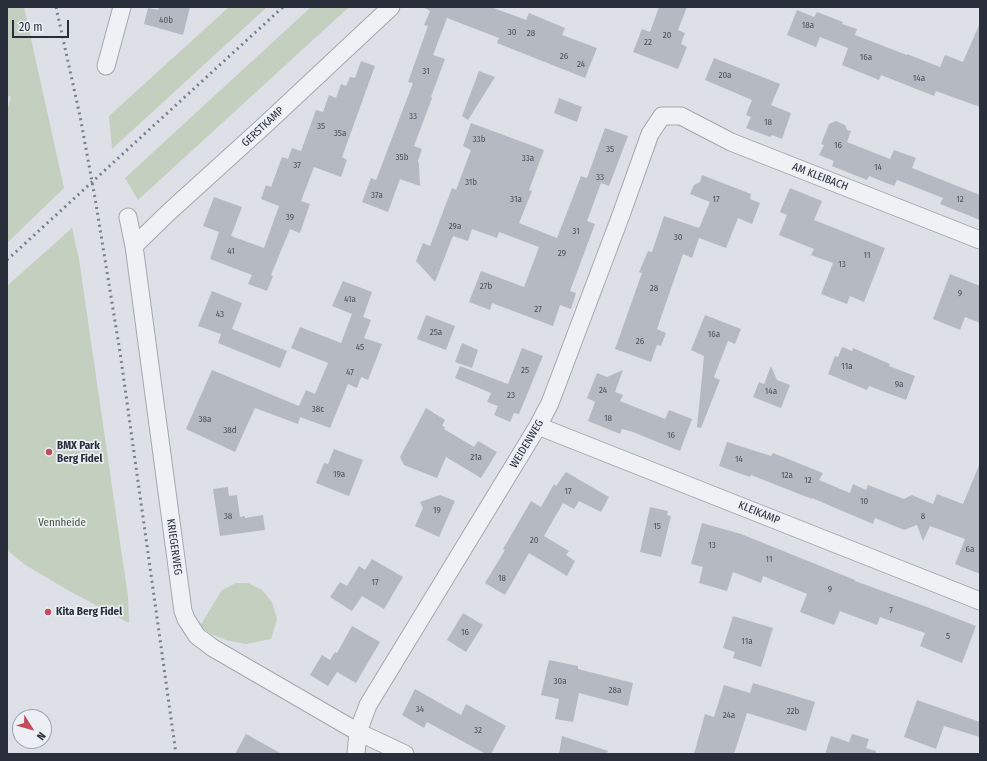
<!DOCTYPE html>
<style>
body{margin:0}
#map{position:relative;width:987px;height:761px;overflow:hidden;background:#dde0e6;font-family:"Fira Sans Condensed",sans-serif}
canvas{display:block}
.frame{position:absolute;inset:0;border:8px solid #282f3b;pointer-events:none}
.north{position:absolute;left:12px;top:709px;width:40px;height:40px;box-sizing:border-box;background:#eceff4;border:1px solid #9ea2aa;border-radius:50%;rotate:127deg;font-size:11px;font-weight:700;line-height:16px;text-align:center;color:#282f3b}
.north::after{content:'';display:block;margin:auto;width:14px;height:18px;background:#c14c5b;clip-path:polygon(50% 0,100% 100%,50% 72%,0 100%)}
.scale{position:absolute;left:12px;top:20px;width:57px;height:18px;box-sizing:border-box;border:2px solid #282f3b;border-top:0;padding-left:5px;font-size:12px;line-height:14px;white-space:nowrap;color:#282f3b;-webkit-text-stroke:3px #eceff4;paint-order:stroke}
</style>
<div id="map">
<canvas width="987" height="761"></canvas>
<div class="frame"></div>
<div class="north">N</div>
<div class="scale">20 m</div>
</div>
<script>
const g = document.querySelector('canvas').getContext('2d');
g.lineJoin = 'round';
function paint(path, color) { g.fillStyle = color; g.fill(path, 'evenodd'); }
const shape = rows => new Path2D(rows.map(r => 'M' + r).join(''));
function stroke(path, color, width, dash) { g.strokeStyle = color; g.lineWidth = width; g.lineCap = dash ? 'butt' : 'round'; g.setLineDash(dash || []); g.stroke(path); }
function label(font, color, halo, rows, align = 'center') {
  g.font = font + ' "Fira Sans Condensed",sans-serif'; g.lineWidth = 3.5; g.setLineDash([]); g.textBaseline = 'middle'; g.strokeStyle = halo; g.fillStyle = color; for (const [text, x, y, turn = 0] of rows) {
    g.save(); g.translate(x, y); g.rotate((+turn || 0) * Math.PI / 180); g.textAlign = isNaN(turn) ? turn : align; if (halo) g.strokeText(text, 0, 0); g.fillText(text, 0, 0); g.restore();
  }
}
paint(shape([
 [7,7,24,7,64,188,7,243,7,111,11,97,7,95],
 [229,7,267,7,112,149,109,116],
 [311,7,349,7,138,200,125,178],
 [72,228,79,259,128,597,129,623,64,588,24,564,7,550,7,286],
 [236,583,248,583,262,590,272,602,277,619,271,639,246,644,226,640,211,634,200,626,222,590]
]), '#c3cfbf');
paint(shape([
 [159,7,190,7,183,35,144,24,148,8,158,10],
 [423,7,491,7,526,20,529,13,565,28,562,35,597,48,585,78,497,43,499,38,447,18,433,55,445,59,431,97,432,98,414,146,422,149,418,161,419,164,420,186,400,179,388,212,362,202,371,178,376,180,413,83,408,82,428,26,424,25,430,11],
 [659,7,687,7,678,30,685,33,681,44,687,47,678,69,633,52,642,29,650,32],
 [797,10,814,17,817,12,843,22,842,24,857,29,855,35,907,55,907,54,940,67,945,55,963,62,980,23,980,107,936,91,934,96,881,75,879,80,842,65,848,48,820,37,816,47,787,35],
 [714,58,780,84,771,105,791,113,782,139,772,135,770,137,746,128,751,117,746,115,752,100,705,80],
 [361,61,375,66,342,157,347,160,341,177,314,167,301,201,310,204,300,233,290,229,271,275,273,276,267,291,248,284,252,275,210,259,219,232,203,226,214,197,242,207,231,236,264,248,279,206,261,199,266,185,271,187,282,157,288,159,292,148,301,151,316,110,323,112,329,95,336,98,341,84,346,86,350,77,355,78],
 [479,71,495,77,468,120,462,116],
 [559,98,582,107,577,122,554,113],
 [836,121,845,125,847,130,851,131,847,142,890,159,894,150,916,158,912,168,980,195,980,220,940,204,943,198,897,180,894,186,869,176,867,180,832,166,834,161,819,155,824,145,821,144,829,124],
 [471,123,544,150,529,190,532,191,519,223,557,238,581,176,587,178,605,128,628,136,609,186,601,183,587,221,595,224,570,291,576,293,571,309,560,305,553,326,492,303,490,310,469,302,481,271,524,287,539,247,499,232,497,238,472,229,468,241,453,236,435,282,416,261,423,243,430,246,452,188,456,190,471,150,463,146],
 [702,175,751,194,750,199,760,203,752,224,738,218,726,248,699,238,692,258,683,254,657,329,666,333,661,346,657,345,651,362,615,349,642,273,639,272,648,251,652,252,664,216,699,228,710,202,690,194,694,185,700,182],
 [790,188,822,201,814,220,885,248,864,302,850,296,847,304,821,294,833,263,811,255,814,249,779,235,787,215,780,212],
 [950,274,980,286,980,323,965,317,960,330,933,319],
 [343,281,372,292,363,317,371,320,364,338,382,344,368,380,361,377,357,388,348,384,330,428,300,417,298,424,255,408,235,452,186,429,212,370,299,406,306,390,315,394,328,363,291,348,300,327,341,343,352,314,332,306],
 [212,291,242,303,232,329,287,351,280,368,218,343,221,334,198,326],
 [426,315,455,326,446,350,417,339],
 [705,315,741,329,735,344,728,341,714,377,720,380,701,428,697,427,704,356,691,350],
 [462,343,478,350,472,368,455,362],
 [842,347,852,351,853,348,890,364,889,366,915,376,906,400,869,386,867,390,828,374,835,356,838,357],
 [522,348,543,356,519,414,514,413,510,422,494,415,498,406,487,402,491,393,455,378,460,366,508,384],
 [771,366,777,380,790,385,781,408,753,397,759,382,764,384],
 [623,370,615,392,623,395,620,401,665,419,669,410,692,419,680,451,633,432,622,429,620,434,588,421,595,402,587,398,597,373,607,377],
 [426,408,445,420,442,426,445,427,444,429,474,447,478,441,497,452,481,478,446,457,437,478,404,465,400,457],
 [727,442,771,456,773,453,823,473,819,480,850,493,853,484,866,490,868,485,904,499,912,495,933,504,937,494,963,504,980,463,980,574,955,564,965,539,930,526,923,541,917,525,904,530,875,518,873,524,812,498,812,499,751,475,750,477,719,466],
 [334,449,363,460,349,496,316,483,324,463,328,464],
 [566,472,609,497,601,512,579,501,574,509,563,503,544,536,569,551,566,555,575,561,567,576,529,553,505,595,485,583,505,550,503,549,531,501,541,507,554,484,556,486],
 [228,487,229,496,237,495,240,517,245,516,245,518,263,515,265,530,220,536,213,489],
 [440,495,455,501,439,537,415,526,423,508,420,502],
 [650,507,668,511,667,515,671,516,661,557,640,552],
 [702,523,741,534,855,580,855,581,935,610,976,626,962,663,920,646,925,633,880,617,877,625,840,611,834,625,800,612,807,594,763,576,761,583,733,572,727,591,699,583,703,567,691,564],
 [372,559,403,577,384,609,362,596,352,611,330,597,340,582,347,586,359,566,365,570],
 [463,613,483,625,466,652,447,640],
 [733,616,773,628,761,667,733,658,735,652,723,648],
 [352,626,380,642,356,683,337,672,328,686,310,675,322,655,330,660,335,652,337,653],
 [549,660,578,666,578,669,633,683,628,706,579,693,573,722,555,719,559,699,541,695],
 [753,683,815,702,806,731,747,713,734,754,694,754,705,714,714,717,724,685,750,693],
 [415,689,461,715,466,704,506,726,491,754,486,754,427,722,424,728,402,715],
 [917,700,980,722,980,737,944,726,936,749,904,737],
 [246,734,282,754,235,754],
 [852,734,869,739,866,748,876,751,876,754,825,754,831,736,849,742],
 [562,736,608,751,607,754,559,754]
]), '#b5bac2');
const street = shape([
 [106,66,122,7],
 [128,217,134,246,183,611,186,619,197,636,213,648,358,732,405,754],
 [134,246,169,212,266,124,391,7],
 [538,426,980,601],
 [356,754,358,732,368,705,538,426,550,403,621,215,650,134,662,116,681,116,731,142,980,240]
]);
stroke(street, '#a3a7af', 19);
stroke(street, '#f0f1f4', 17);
stroke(shape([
 [56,7,80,116,95,198,120,352,176,754],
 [7,260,283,7]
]), '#78808e', 3, [2, 4]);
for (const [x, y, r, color] of [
 [49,452,4,"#c14c5b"],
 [48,612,4,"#c14c5b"]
]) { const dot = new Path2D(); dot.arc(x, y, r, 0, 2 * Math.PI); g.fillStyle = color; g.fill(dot); stroke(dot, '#eceff4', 1.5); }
label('9px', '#4b525d', null, [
 ["40b",166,20],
 ["18a",808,25],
 ["30",512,32],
 ["28",531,33],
 ["20",667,35],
 ["22",648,42],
 ["26",564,56],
 ["16a",866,57],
 ["24",581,64],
 ["31",426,71],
 ["20a",725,75],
 ["14a",919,78],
 ["33",413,116],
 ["18",768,122],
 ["35",321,126],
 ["35a",340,133],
 ["33b",479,139],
 ["16",838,145],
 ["35",610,149],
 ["35b",402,157],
 ["33a",528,158],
 ["37",297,165],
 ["14",878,167],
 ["33",600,177],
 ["31b",471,182],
 ["37a",377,195],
 ["31a",516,199],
 ["17",716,199],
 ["12",960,199],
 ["39",290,217],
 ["29a",455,226],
 ["31",576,231],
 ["30",678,237],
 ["41",231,251],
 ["29",562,253],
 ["11",867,255],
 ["13",842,264],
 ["27b",486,286],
 ["28",654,288],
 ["9",960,293],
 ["41a",350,299],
 ["27",538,309],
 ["43",220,314],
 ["25a",436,332],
 ["16a",714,334],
 ["26",640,341],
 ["45",360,347],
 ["11a",847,366],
 ["25",525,370],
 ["47",350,372],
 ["9a",899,384],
 ["24",603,390],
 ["14a",771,391],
 ["23",511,395],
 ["38c",318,409],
 ["18",608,418],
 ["38a",205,419],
 ["38d",230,430],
 ["16",671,435],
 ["21a",476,457],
 ["14",739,459],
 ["19a",339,474],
 ["12a",787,475],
 ["12",808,480],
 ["17",568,491],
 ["10",864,501],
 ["19",437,510],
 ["38",228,516],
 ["8",923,516],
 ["15",657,526],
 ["20",534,540],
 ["13",712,545],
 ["6a",970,549],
 ["11",769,559],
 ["18",502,578],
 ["17",375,582],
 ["9",830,589],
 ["7",891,610],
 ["16",465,632],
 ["5",948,636],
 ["11a",747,641],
 ["30a",560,681],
 ["28a",615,690],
 ["34",420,709],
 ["22b",793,711],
 ["24a",729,715],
 ["32",478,730]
]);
label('11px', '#282f3b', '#eceff4', [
 ["GERSTKAMP",263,127,-43],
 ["AM KLEIBACH",820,177,21],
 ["WEIDENWEG",527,444,-59],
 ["KLEIKAMP",759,513,22],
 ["KRIEGERWEG",174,547,82]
]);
label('bold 11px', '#282f3b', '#eceff4', [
 ["BMX Park",57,446],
 ["Berg Fidel",57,459],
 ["Kita Berg Fidel",56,612]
], 'left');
label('11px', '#3c5537', '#eceff4', [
 ["Vennheide",62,523]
]);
</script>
